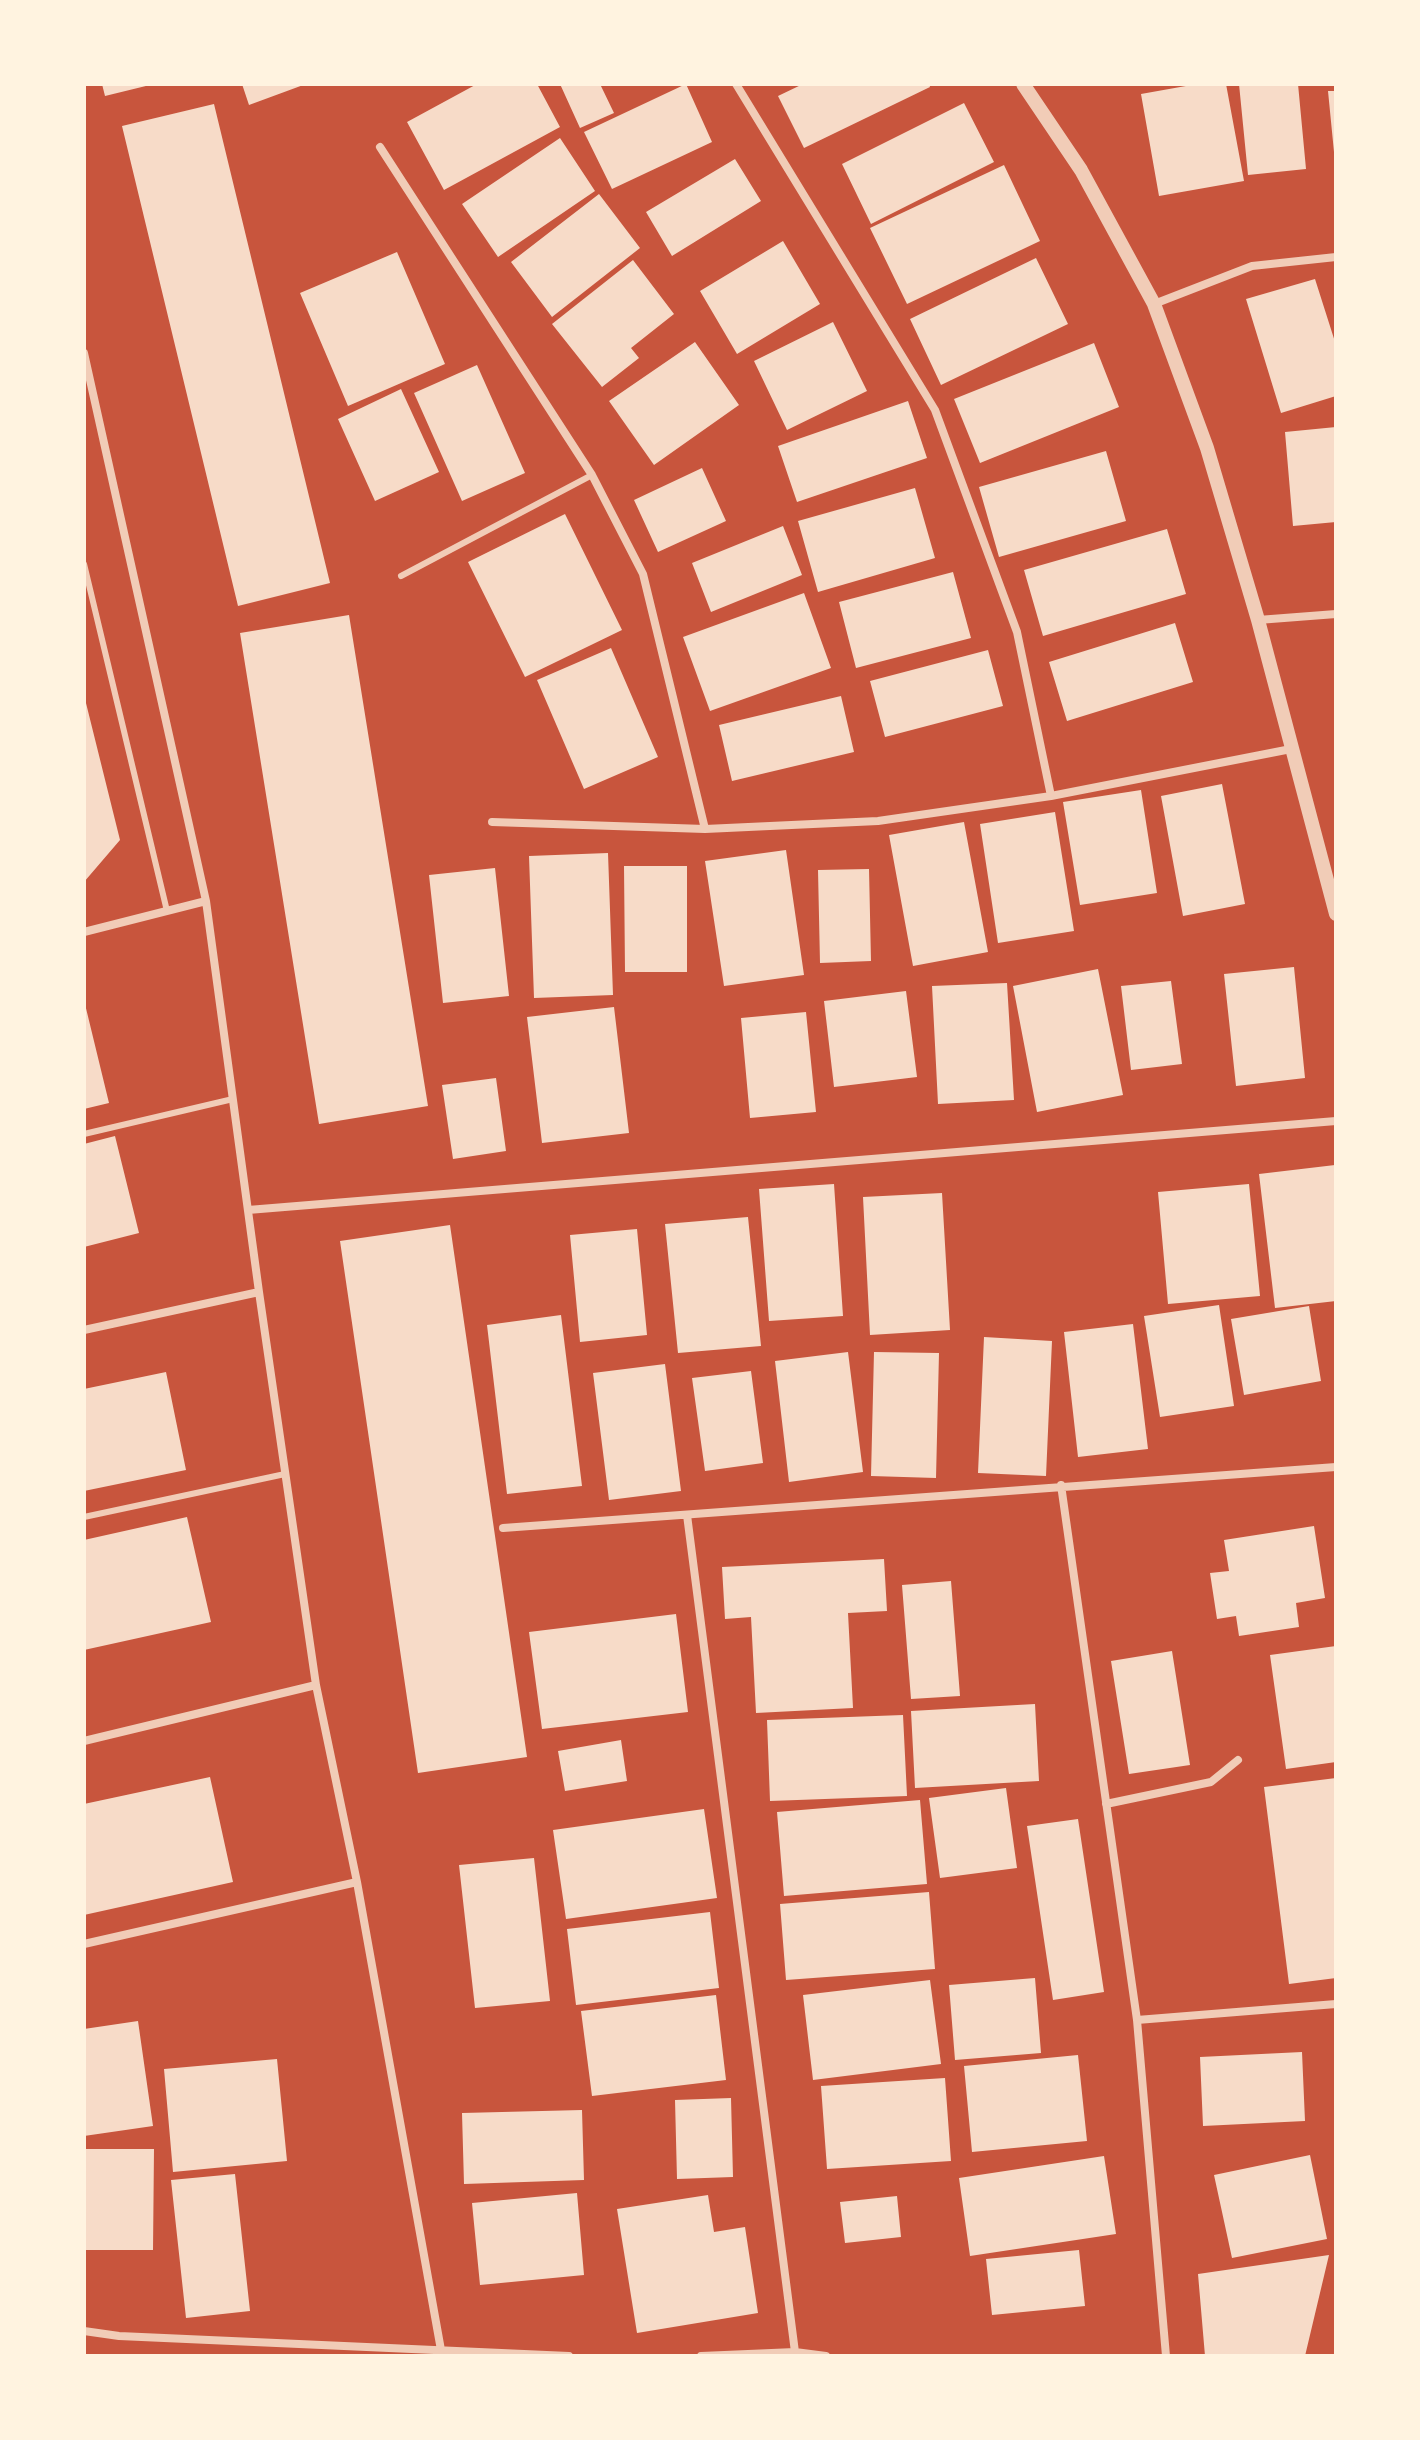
<!DOCTYPE html>
<style>
body{margin:0}
#map{position:relative;width:1420px;height:2440px;overflow:hidden;background:#c8553d;font-family:Georgia,serif}
canvas{display:block}
.frame{position:absolute;inset:0;border:86px solid #fff3e0;pointer-events:none}
</style>
<div id="map">
<canvas width="1420" height="2440"></canvas>
<div class="frame"></div>
</div>
<script>
const g = document.querySelector('canvas').getContext('2d');
g.lineJoin = 'round';
function paint(path, color) { g.fillStyle = color; g.fill(path, 'evenodd'); }
const shape = rows => new Path2D(rows.map(r => 'M' + r).join(''));
function stroke(path, color, width, dash) { g.strokeStyle = color; g.lineWidth = width; g.lineCap = dash ? 'butt' : 'round'; g.setLineDash(dash || []); g.stroke(path); }
paint(shape([
 [102,84,150,84,150,85,105,96],
 [242,84,306,84,249,105],
 [477,84,537,84,560,127,444,190,407,122],
 [560,84,600,84,614,113,580,128],
 [686,84,712,142,612,189,584,132],
 [803,84,929,84,930,87,804,148,778,96],
 [1197,84,1226,84,1244,181,1159,196,1141,94],
 [1239,84,1298,84,1306,169,1248,175],
 [1328,91,1336,91,1336,152,1334,152],
 [964,103,994,162,871,224,842,164],
 [214,104,330,583,238,606,122,126],
 [560,138,595,191,498,257,462,204],
 [735,159,761,201,672,256,646,212],
 [1004,165,1040,241,907,304,870,228],
 [599,194,640,248,552,317,511,262],
 [783,241,820,304,737,354,700,291],
 [397,252,445,364,348,406,300,293],
 [1036,258,1068,324,941,385,910,319],
 [633,260,674,314,631,348,639,358,602,387,552,324],
 [1315,279,1336,345,1336,396,1281,413,1246,299],
 [833,322,867,391,787,430,754,361],
 [695,342,739,405,654,465,609,401],
 [1094,343,1119,407,980,463,954,399],
 [477,365,525,473,462,501,414,393],
 [401,389,439,472,375,501,338,419],
 [908,401,927,458,797,502,778,446],
 [1336,427,1336,522,1293,526,1285,432],
 [1106,451,1126,521,999,557,979,487],
 [702,468,726,521,658,552,634,500],
 [915,488,935,558,818,592,798,521],
 [565,514,622,630,525,677,468,562],
 [783,526,802,575,711,612,692,563],
 [1167,529,1186,594,1043,636,1024,570],
 [953,572,971,638,856,668,839,602],
 [804,593,831,668,710,711,683,637],
 [349,615,428,1106,319,1124,240,633],
 [1175,623,1193,682,1067,721,1049,662],
 [611,648,658,757,584,789,537,680],
 [988,650,1003,706,885,737,870,681],
 [84,695,120,840,84,882],
 [841,696,854,752,732,781,719,725],
 [1222,784,1245,904,1183,916,1161,796],
 [1141,790,1157,893,1080,905,1063,802],
 [1055,812,1074,931,998,943,980,824],
 [964,822,988,952,913,966,889,835],
 [786,850,804,975,724,986,705,861],
 [608,853,613,995,534,998,529,856],
 [624,866,687,866,687,972,625,972],
 [495,868,509,996,443,1003,429,875],
 [869,869,871,961,820,963,818,870],
 [1294,967,1305,1078,1236,1086,1224,974],
 [1098,969,1123,1095,1037,1112,1013,986],
 [1171,981,1182,1064,1131,1070,1121,986],
 [1007,983,1014,1100,938,1104,932,986],
 [906,991,917,1077,834,1087,824,1001],
 [84,1000,109,1103,84,1109],
 [614,1007,629,1133,542,1143,527,1017],
 [806,1012,816,1112,750,1118,741,1018],
 [496,1078,506,1151,453,1159,442,1085],
 [115,1136,139,1233,84,1247,84,1144],
 [1335,1165,1336,1301,1275,1308,1259,1174],
 [834,1184,843,1316,769,1321,759,1189],
 [1249,1184,1260,1296,1168,1304,1158,1192],
 [942,1193,950,1330,870,1335,863,1197],
 [748,1217,761,1346,678,1353,665,1224],
 [450,1225,527,1757,418,1773,340,1241],
 [637,1229,647,1335,580,1342,570,1235],
 [1219,1305,1234,1406,1160,1417,1144,1316],
 [1309,1306,1321,1381,1244,1395,1231,1319],
 [561,1315,582,1486,507,1494,487,1325],
 [1133,1324,1148,1449,1078,1457,1064,1332],
 [984,1337,1052,1341,1046,1476,978,1473],
 [848,1352,863,1472,789,1482,775,1361],
 [874,1352,939,1353,936,1478,871,1476],
 [665,1364,681,1491,609,1500,593,1373],
 [751,1371,763,1463,705,1471,692,1378],
 [166,1372,186,1470,84,1491,84,1389],
 [187,1517,211,1622,84,1650,84,1540],
 [1314,1526,1325,1598,1296,1603,1299,1627,1239,1636,1236,1616,1217,1619,1210,1573,1229,1571,1224,1540],
 [884,1559,887,1611,848,1613,853,1708,756,1713,751,1617,725,1619,722,1567],
 [951,1581,960,1696,911,1699,902,1585],
 [676,1614,688,1712,542,1729,529,1632],
 [1336,1646,1336,1762,1286,1769,1270,1655],
 [1172,1651,1190,1765,1129,1774,1111,1661],
 [1035,1704,1039,1781,915,1788,911,1711],
 [903,1715,907,1796,770,1801,767,1720],
 [621,1740,627,1781,565,1791,558,1751],
 [210,1777,233,1882,84,1915,84,1804],
 [1336,1778,1336,1978,1289,1984,1264,1787],
 [1006,1788,1017,1868,940,1878,929,1798],
 [920,1800,927,1884,784,1896,777,1812],
 [704,1809,717,1898,566,1919,553,1830],
 [1078,1819,1104,1992,1053,2000,1027,1826],
 [534,1858,550,2001,475,2008,459,1865],
 [929,1892,935,1969,786,1980,780,1904],
 [710,1912,719,1988,576,2005,567,1929],
 [1035,1978,1041,2053,955,2060,949,1985],
 [930,1980,941,2064,813,2080,803,1995],
 [716,1995,726,2080,592,2096,581,2011],
 [138,2021,153,2126,84,2136,84,2029],
 [1302,2052,1305,2121,1203,2126,1200,2057],
 [1078,2055,1087,2141,972,2152,964,2066],
 [277,2059,287,2161,173,2172,164,2069],
 [945,2078,951,2161,827,2169,821,2086],
 [731,2098,733,2177,677,2179,675,2100],
 [582,2110,584,2180,464,2184,462,2113],
 [84,2149,154,2149,153,2250,84,2250],
 [1310,2155,1327,2239,1232,2258,1214,2175],
 [1104,2156,1116,2234,970,2256,959,2178],
 [235,2174,250,2311,186,2318,171,2180],
 [577,2193,584,2275,480,2285,472,2203],
 [708,2195,714,2232,745,2227,758,2313,637,2333,617,2209],
 [897,2196,901,2237,845,2243,840,2202],
 [1079,2250,1085,2306,992,2315,986,2259],
 [1329,2255,1305,2356,1205,2356,1198,2274]
]), '#f7dbc8');
stroke(shape([
 [84,564,167,911],
 [401,576,592,475],
 [84,1134,233,1099],
 [84,1517,285,1474]
]), '#f1ccb7', 6);
stroke(shape([
 [736,84,935,410,1017,632,1051,796],
 [380,147,592,475,643,574,705,829],
 [1154,304,1252,266,1336,257],
 [84,353,206,901,259,1292,316,1685,357,1882,441,2350],
 [1258,620,1336,614],
 [492,822,705,829,878,821,1051,796,1291,749],
 [84,932,206,901],
 [248,1210,1336,1121],
 [84,1330,259,1292],
 [1061,1485,1137,2020,1166,2356],
 [687,1515,795,2352],
 [503,1528,1336,1467],
 [84,1741,316,1685],
 [1106,1804,1211,1782,1238,1760],
 [84,1944,357,1882],
 [1137,2020,1336,2004],
 [84,2331,119,2336,569,2356],
 [701,2356,795,2352,826,2356]
]), '#f1ccb7', 8);
stroke(shape([
 [1023,84,1081,170,1154,304,1207,448,1258,620,1336,914]
]), '#f1ccb7', 14);
</script>
